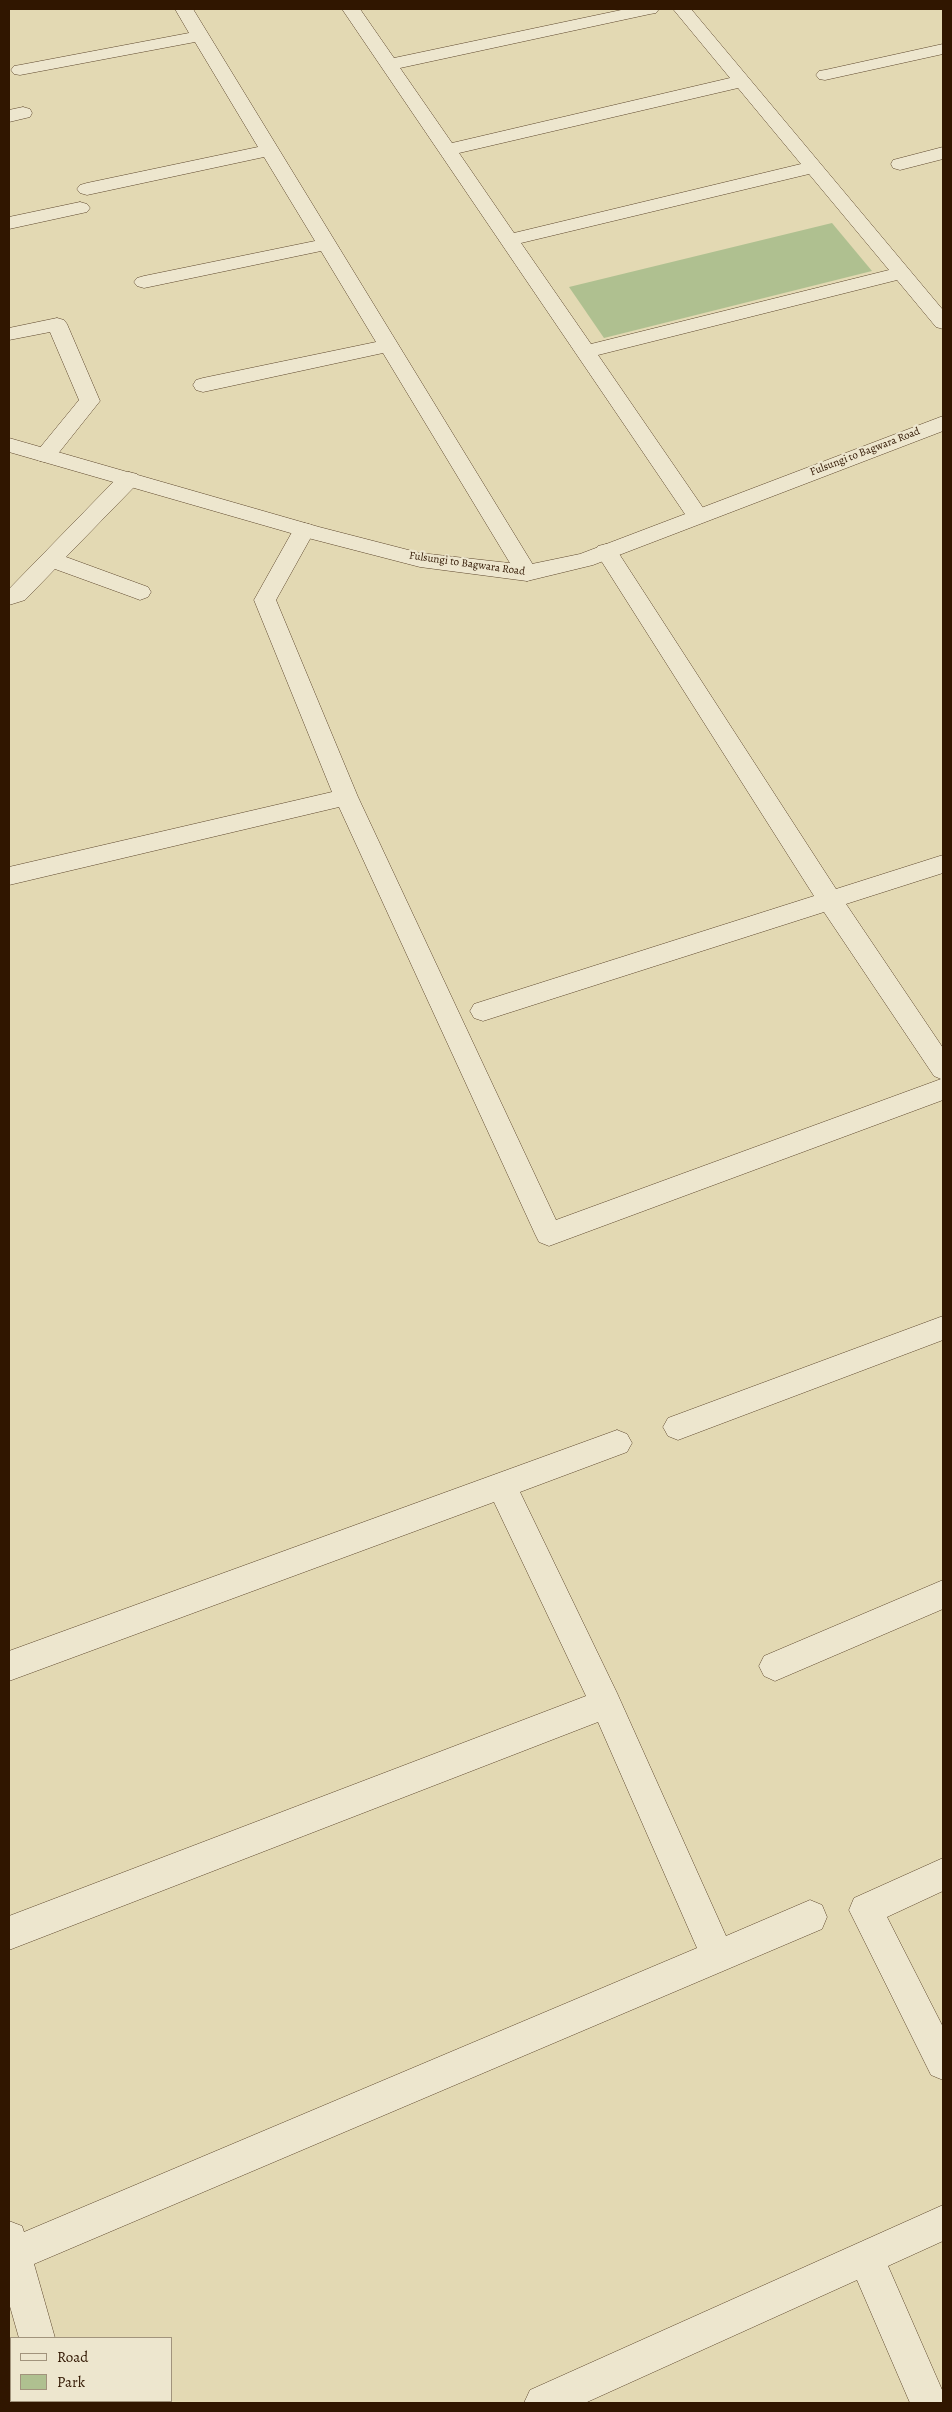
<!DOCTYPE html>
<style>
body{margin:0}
#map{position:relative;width:952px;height:2412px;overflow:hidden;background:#e3d9b3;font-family:Alegreya,serif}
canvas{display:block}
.frame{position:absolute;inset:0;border:10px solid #301600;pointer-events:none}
.legend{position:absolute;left:10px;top:2337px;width:162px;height:65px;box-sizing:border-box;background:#ede6ce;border:1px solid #a1937c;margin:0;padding:6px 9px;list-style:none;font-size:15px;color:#301600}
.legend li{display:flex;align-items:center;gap:10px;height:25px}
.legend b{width:25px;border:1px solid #a1937c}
</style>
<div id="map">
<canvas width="952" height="2412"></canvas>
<div class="frame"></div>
<ul class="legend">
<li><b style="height:6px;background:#ede6ce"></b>Road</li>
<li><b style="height:14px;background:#afc090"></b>Park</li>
</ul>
</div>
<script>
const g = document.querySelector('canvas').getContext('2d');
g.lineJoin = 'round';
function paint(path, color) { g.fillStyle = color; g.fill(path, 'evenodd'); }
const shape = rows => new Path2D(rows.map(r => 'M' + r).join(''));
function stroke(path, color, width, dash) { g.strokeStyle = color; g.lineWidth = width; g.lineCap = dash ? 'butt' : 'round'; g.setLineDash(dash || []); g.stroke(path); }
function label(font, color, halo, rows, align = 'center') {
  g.font = font + ' Alegreya,serif'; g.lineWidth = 4.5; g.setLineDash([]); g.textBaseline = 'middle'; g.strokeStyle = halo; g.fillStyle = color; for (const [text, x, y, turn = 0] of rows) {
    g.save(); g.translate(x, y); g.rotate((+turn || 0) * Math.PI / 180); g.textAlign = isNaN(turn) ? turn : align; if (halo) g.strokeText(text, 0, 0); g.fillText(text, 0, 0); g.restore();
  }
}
paint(shape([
 [832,223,872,271,604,338,569,287]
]), '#afc090');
const minor = shape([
 [175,9,193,9,538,573,535,578,527,581,519,578,383,353,203,392,196,390,193,385,196,380,203,378,376,342,321,251,144,288,137,286,134,282,137,278,144,276,315,241,264,157,87,195,80,193,77,189,80,185,87,183,258,147,195,42,20,75,14,74,11,70,14,66,20,65,189,33,175,9],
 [342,9,360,9,394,58,626,9,659,9,656,13,650,14,400,68,452,143,730,78,673,9,691,9,943,310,943,329,936,327,897,280,598,355,708,515,705,520,697,522,689,520,342,9],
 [738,88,801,164,514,233,459,153,738,88],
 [809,174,889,270,591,344,521,243,809,174],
 [943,44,943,54,825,80,819,79,816,75,819,71,825,70,943,44],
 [23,107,30,109,32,113,30,117,9,122,9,110,23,107],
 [943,147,943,159,900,170,893,168,891,164,893,160,943,147],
 [80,202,87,204,90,208,87,212,9,229,9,217,80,202],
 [57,318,64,320,67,324,100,401,53,460,45,462,37,460,34,455,79,400,50,332,9,340,9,328,57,318],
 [129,472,137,474,140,479,137,484,66,557,148,587,151,592,148,597,140,600,132,597,55,569,25,600,9,605,9,589,121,474,129,472],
 [304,523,312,525,315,530,276,600,358,797,556,1220,941,1079,934,1076,824,912,483,1021,474,1018,470,1011,474,1004,814,896,595,551,598,546,606,544,614,546,836,889,943,855,943,873,846,904,943,1048,943,1100,549,1246,539,1242,535,1234,339,807,9,885,9,867,332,792,254,600,296,525,304,523],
 [943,1316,943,1340,678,1440,668,1436,663,1427,668,1418,943,1316],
 [617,1430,627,1434,632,1443,627,1452,520,1492,617,1693,726,1936,810,1900,822,1905,827,1917,822,1929,34,2264,55,2338,19,2338,9,2303,9,2221,22,2226,24,2232,697,1948,598,1722,9,1950,9,1916,586,1696,494,1502,9,1681,9,1651,617,1430],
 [943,1580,943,1609,775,1681,764,1676,759,1666,764,1656,943,1580],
 [943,1858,943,1891,887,1917,943,2027,943,2080,931,2075,849,1910,854,1898,943,1858],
 [943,2205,943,2241,888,2266,943,2392,943,2403,910,2403,857,2280,585,2403,524,2403,530,2390,943,2205],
 [35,2401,73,2401,74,2403,36,2403,35,2401]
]);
const tertiary = shape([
 [943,416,943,431,593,565,527,581,420,567,308,538,9,452,9,438,319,527,420,553,527,565,580,554,943,416]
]);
stroke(minor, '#5d472d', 1);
stroke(tertiary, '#5d472d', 1);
paint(minor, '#ede6ce');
paint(tertiary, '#ede6ce');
label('11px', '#301600', '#ede6ce', [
 ["Fulsungi to Bagwara Road",865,452,-21],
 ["Fulsungi to Bagwara Road",467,564,8]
]);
</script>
